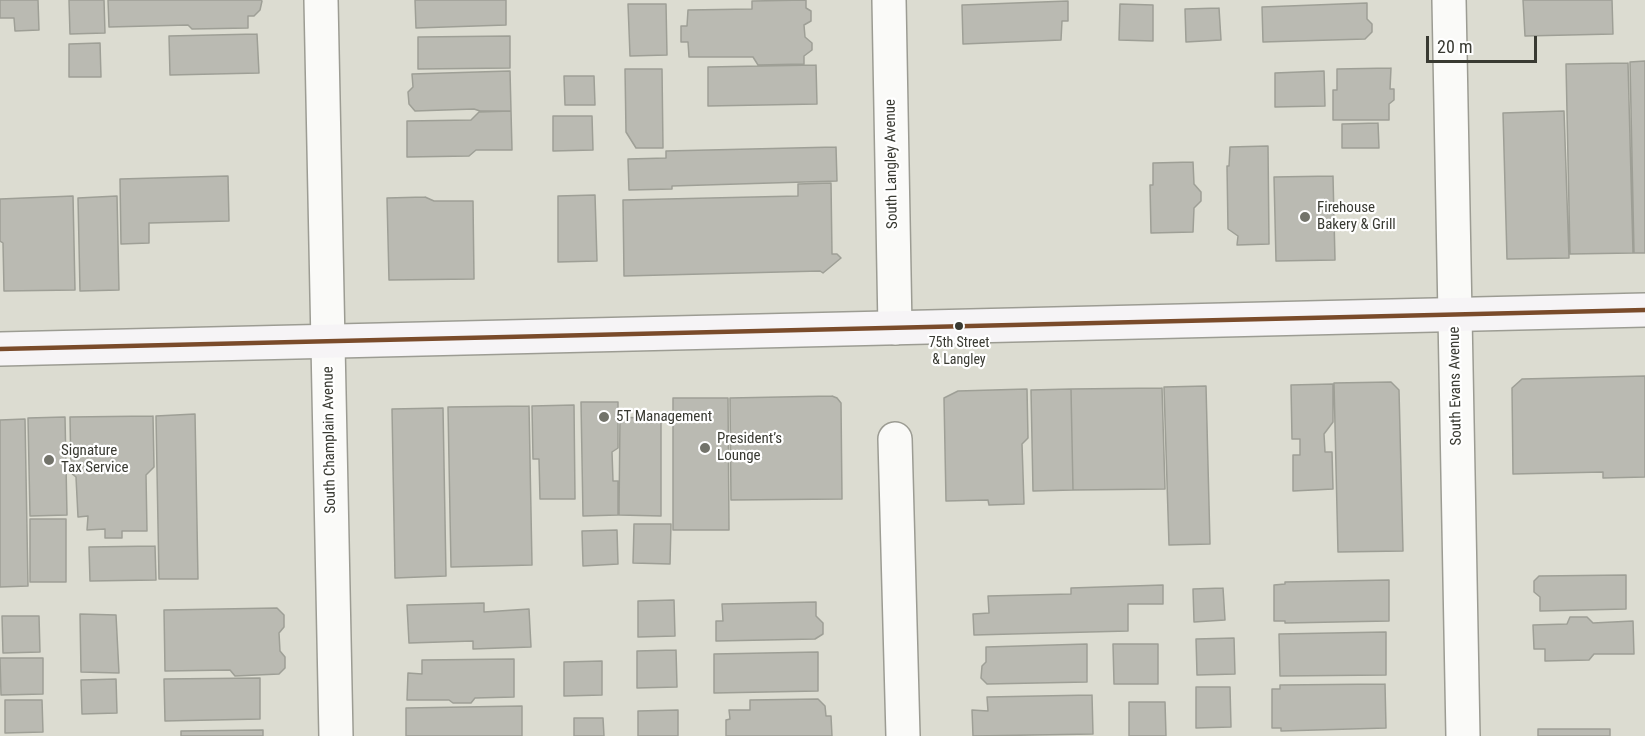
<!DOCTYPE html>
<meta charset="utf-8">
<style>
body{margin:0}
#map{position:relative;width:1645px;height:736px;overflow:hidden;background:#dcdcd1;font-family:"Roboto Condensed",sans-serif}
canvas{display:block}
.scale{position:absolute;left:1426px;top:36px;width:111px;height:27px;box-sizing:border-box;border:3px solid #393a32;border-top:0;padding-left:8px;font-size:18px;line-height:21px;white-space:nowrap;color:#393a32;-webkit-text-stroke:4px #fff;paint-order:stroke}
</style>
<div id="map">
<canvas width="1645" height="736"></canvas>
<div class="scale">20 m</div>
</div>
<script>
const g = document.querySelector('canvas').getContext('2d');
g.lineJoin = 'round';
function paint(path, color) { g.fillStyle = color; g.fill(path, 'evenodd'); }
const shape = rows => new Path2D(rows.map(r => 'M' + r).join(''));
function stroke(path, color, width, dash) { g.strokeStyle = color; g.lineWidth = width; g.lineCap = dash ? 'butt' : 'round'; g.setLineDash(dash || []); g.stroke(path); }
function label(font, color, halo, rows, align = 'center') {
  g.font = font + ' "Roboto Condensed",sans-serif'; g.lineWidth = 4.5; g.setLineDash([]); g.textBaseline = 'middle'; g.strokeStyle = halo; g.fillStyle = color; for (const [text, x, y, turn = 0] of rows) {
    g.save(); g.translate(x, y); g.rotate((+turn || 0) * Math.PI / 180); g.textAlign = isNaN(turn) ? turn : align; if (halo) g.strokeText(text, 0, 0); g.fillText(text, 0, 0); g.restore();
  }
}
const building = shape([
 [0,0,38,0,39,30,15,31,14,18,0,18,0,0],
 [69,0,104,0,105,33,70,34,69,0],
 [108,0,261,0,262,1,260,10,254,16,248,16,248,28,192,29,188,25,109,27,108,0],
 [415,0,506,0,506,25,416,28,415,0],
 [806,0,806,8,811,11,811,21,804,25,805,37,812,43,812,50,804,56,804,64,758,65,753,57,689,57,688,42,681,42,681,26,687,26,688,10,752,9,752,1,806,0],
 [1523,0,1612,0,1613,34,1525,36,1523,0],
 [1068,1,1068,21,1062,21,1061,40,963,44,962,5,1068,1],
 [1367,3,1367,19,1372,24,1372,32,1365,39,1263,42,1262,7,1367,3],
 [628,4,666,4,667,55,630,56,628,4],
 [1120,4,1153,5,1153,41,1119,40,1120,4],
 [1219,8,1221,40,1186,42,1185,9,1219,8],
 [257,34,259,73,170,75,169,36,257,34],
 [510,36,510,68,418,69,418,37,510,36],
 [100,43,101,77,69,77,69,44,100,43],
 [1645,61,1645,253,1634,253,1630,62,1645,61],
 [1628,63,1633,253,1570,254,1566,64,1628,63],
 [816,65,817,104,708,106,708,67,816,65],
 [1391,68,1390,89,1394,89,1394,100,1389,104,1389,120,1333,120,1333,90,1337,90,1337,69,1391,68],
 [625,69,662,69,663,148,636,148,626,132,625,69],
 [510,71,511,111,480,111,474,109,415,111,409,104,408,92,413,87,412,74,510,71],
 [1324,71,1325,106,1275,107,1275,73,1324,71],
 [564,76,594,76,595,105,565,105,564,76],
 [511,111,512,150,476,150,469,156,407,157,407,121,471,120,479,112,511,111],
 [1564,111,1569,258,1507,259,1503,113,1564,111],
 [553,116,592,116,593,150,553,151,553,116],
 [1378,123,1379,148,1342,148,1342,124,1378,123],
 [1268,146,1269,244,1237,245,1238,236,1228,229,1227,166,1229,166,1230,147,1268,146],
 [836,147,837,181,672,186,672,189,629,190,628,159,666,158,666,151,836,147],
 [1193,162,1194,184,1201,192,1201,201,1194,208,1193,232,1151,233,1150,185,1153,185,1153,163,1193,162],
 [228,176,229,221,149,223,149,243,121,244,120,179,228,176],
 [1333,176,1335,260,1276,261,1274,177,1333,176],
 [831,183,832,254,837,254,841,258,823,273,820,271,624,276,623,200,798,196,798,184,831,183],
 [595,195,597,261,558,262,558,196,595,195],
 [73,196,75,290,4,291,3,243,0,241,0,199,73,196],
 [117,196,119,290,80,291,78,198,117,196],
 [425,197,434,201,473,201,474,279,389,280,387,198,425,197],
 [1645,376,1645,477,1603,478,1603,472,1513,474,1512,388,1522,379,1645,376],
 [1391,382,1399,390,1403,551,1338,552,1334,383,1391,382],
 [1333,384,1333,422,1324,434,1325,452,1332,452,1333,489,1293,491,1293,455,1300,455,1300,439,1292,439,1291,385,1333,384],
 [1206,386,1210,544,1169,545,1164,387,1206,386],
 [1162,388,1165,489,1073,490,1071,389,1162,388],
 [1027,389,1028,438,1022,444,1024,504,989,505,988,500,946,501,944,398,958,391,1027,389],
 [1071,389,1073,490,1033,491,1031,390,1071,389],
 [832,396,837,398,841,403,842,499,731,500,730,398,832,396],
 [673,398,728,398,729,530,673,530,673,398],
 [581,402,618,402,618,448,612,452,613,481,618,481,618,515,583,516,581,402],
 [574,405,575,499,540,499,539,459,533,459,532,406,574,405],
 [529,406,532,565,451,567,448,407,529,406],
 [443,408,446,576,395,578,392,409,443,408],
 [195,414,198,579,159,579,156,416,195,414],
 [153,416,154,467,146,475,147,531,122,531,122,538,105,538,105,529,87,530,88,516,78,517,76,477,71,473,70,417,153,416],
 [65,417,67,515,30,516,28,418,65,417],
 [620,417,661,419,661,516,619,515,620,417],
 [25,419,28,586,0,587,0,420,25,419],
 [30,519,66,519,66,582,30,582,30,519],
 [634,524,671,524,670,564,633,563,634,524],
 [617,530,618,564,583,566,582,531,617,530],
 [155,546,156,580,90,581,89,547,155,546],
 [1626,575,1626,609,1540,611,1540,597,1534,592,1534,581,1539,576,1626,575],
 [1389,580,1389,621,1285,623,1285,621,1274,621,1274,585,1285,584,1285,582,1389,580],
 [1163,585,1163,604,1128,604,1128,631,974,635,973,614,989,613,988,596,1071,594,1071,588,1163,585],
 [1223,588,1225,620,1194,622,1193,589,1223,588],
 [674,600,675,636,638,637,638,601,674,600],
 [816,602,816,616,823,623,823,634,815,639,716,641,716,621,723,621,722,604,816,602],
 [484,603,484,612,529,609,531,647,473,649,473,641,409,643,407,605,484,603],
 [277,608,284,615,284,627,279,633,280,651,285,657,285,668,279,674,235,676,230,670,165,671,164,610,277,608],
 [80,614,116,615,119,673,81,672,80,614],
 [2,616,39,616,40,652,3,653,2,616],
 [1570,617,1587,617,1593,623,1633,621,1634,654,1594,654,1589,660,1545,661,1545,649,1534,649,1533,625,1567,624,1570,617],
 [1386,632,1386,675,1280,676,1279,634,1386,632],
 [1234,638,1235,674,1197,675,1196,639,1234,638],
 [1087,644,1087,682,987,684,981,678,982,666,986,662,986,647,1087,644],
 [1113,644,1158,644,1158,684,1114,684,1113,644],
 [676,650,677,687,637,688,637,651,676,650],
 [818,652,818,691,714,693,714,654,818,652],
 [0,658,43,658,43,694,1,695,0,658],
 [514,659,514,697,475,698,471,703,453,703,449,700,407,700,408,673,422,674,422,660,514,659],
 [602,661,602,695,564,696,564,662,602,661],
 [260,678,260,719,165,721,164,679,260,678],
 [116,679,117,713,82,714,81,680,116,679],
 [1385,684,1386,728,1281,731,1281,728,1272,728,1272,689,1280,689,1280,685,1385,684],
 [1196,687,1230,687,1231,727,1196,728,1196,687],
 [1092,695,1093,734,973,736,972,710,988,711,987,697,1092,695],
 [818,699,825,706,826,716,831,716,832,736,726,736,726,720,730,719,729,710,750,710,750,700,818,699],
 [5,700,42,700,43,732,5,733,5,700],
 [1129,702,1165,702,1166,736,1129,736,1129,702],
 [522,706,522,736,406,736,406,708,522,706],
 [678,710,678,736,638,736,638,711,678,710],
 [574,718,603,718,604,736,574,736,574,718],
 [1538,729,1610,729,1610,736,1538,736,1538,729],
 [263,730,263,736,181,736,181,731,263,730]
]);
paint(building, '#babab2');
stroke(building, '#9e9f96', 1.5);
const street = shape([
 [321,0,336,736],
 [889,0,895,328],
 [1449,0,1463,736],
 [895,439,903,736]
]);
const secondary = shape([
 [0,349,1645,310]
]);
stroke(street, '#9c9c93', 36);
stroke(secondary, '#9c9c93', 36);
stroke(street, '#fafaf8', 33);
stroke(secondary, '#f6f4f6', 33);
stroke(shape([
 [0,349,1645,310]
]), '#7a4b2a', 4.5);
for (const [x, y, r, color] of [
 [1305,217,6,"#72736a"],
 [959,326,5,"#393a32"],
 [604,417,6,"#72736a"],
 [705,448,6,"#72736a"],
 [49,460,6,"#72736a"]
]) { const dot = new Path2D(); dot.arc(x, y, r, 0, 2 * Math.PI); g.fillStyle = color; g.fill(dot); stroke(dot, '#fff', 2); }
label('14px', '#393a32', '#fff', [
 ["75th Street",959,343],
 ["& Langley",959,360]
]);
label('15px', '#393a32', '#fff', [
 ["South Langley Avenue",892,164,-91],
 ["South Evans Avenue",1456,386,-91],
 ["South Champlain Avenue",330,440,-91]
]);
label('15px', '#393a32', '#fff', [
 ["Firehouse",1317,208],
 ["Bakery & Grill",1317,225],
 ["5T Management",616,417],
 ["President’s",717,439],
 ["Lounge",717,456],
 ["Signature",61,451],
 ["Tax Service",61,468]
], 'left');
</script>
